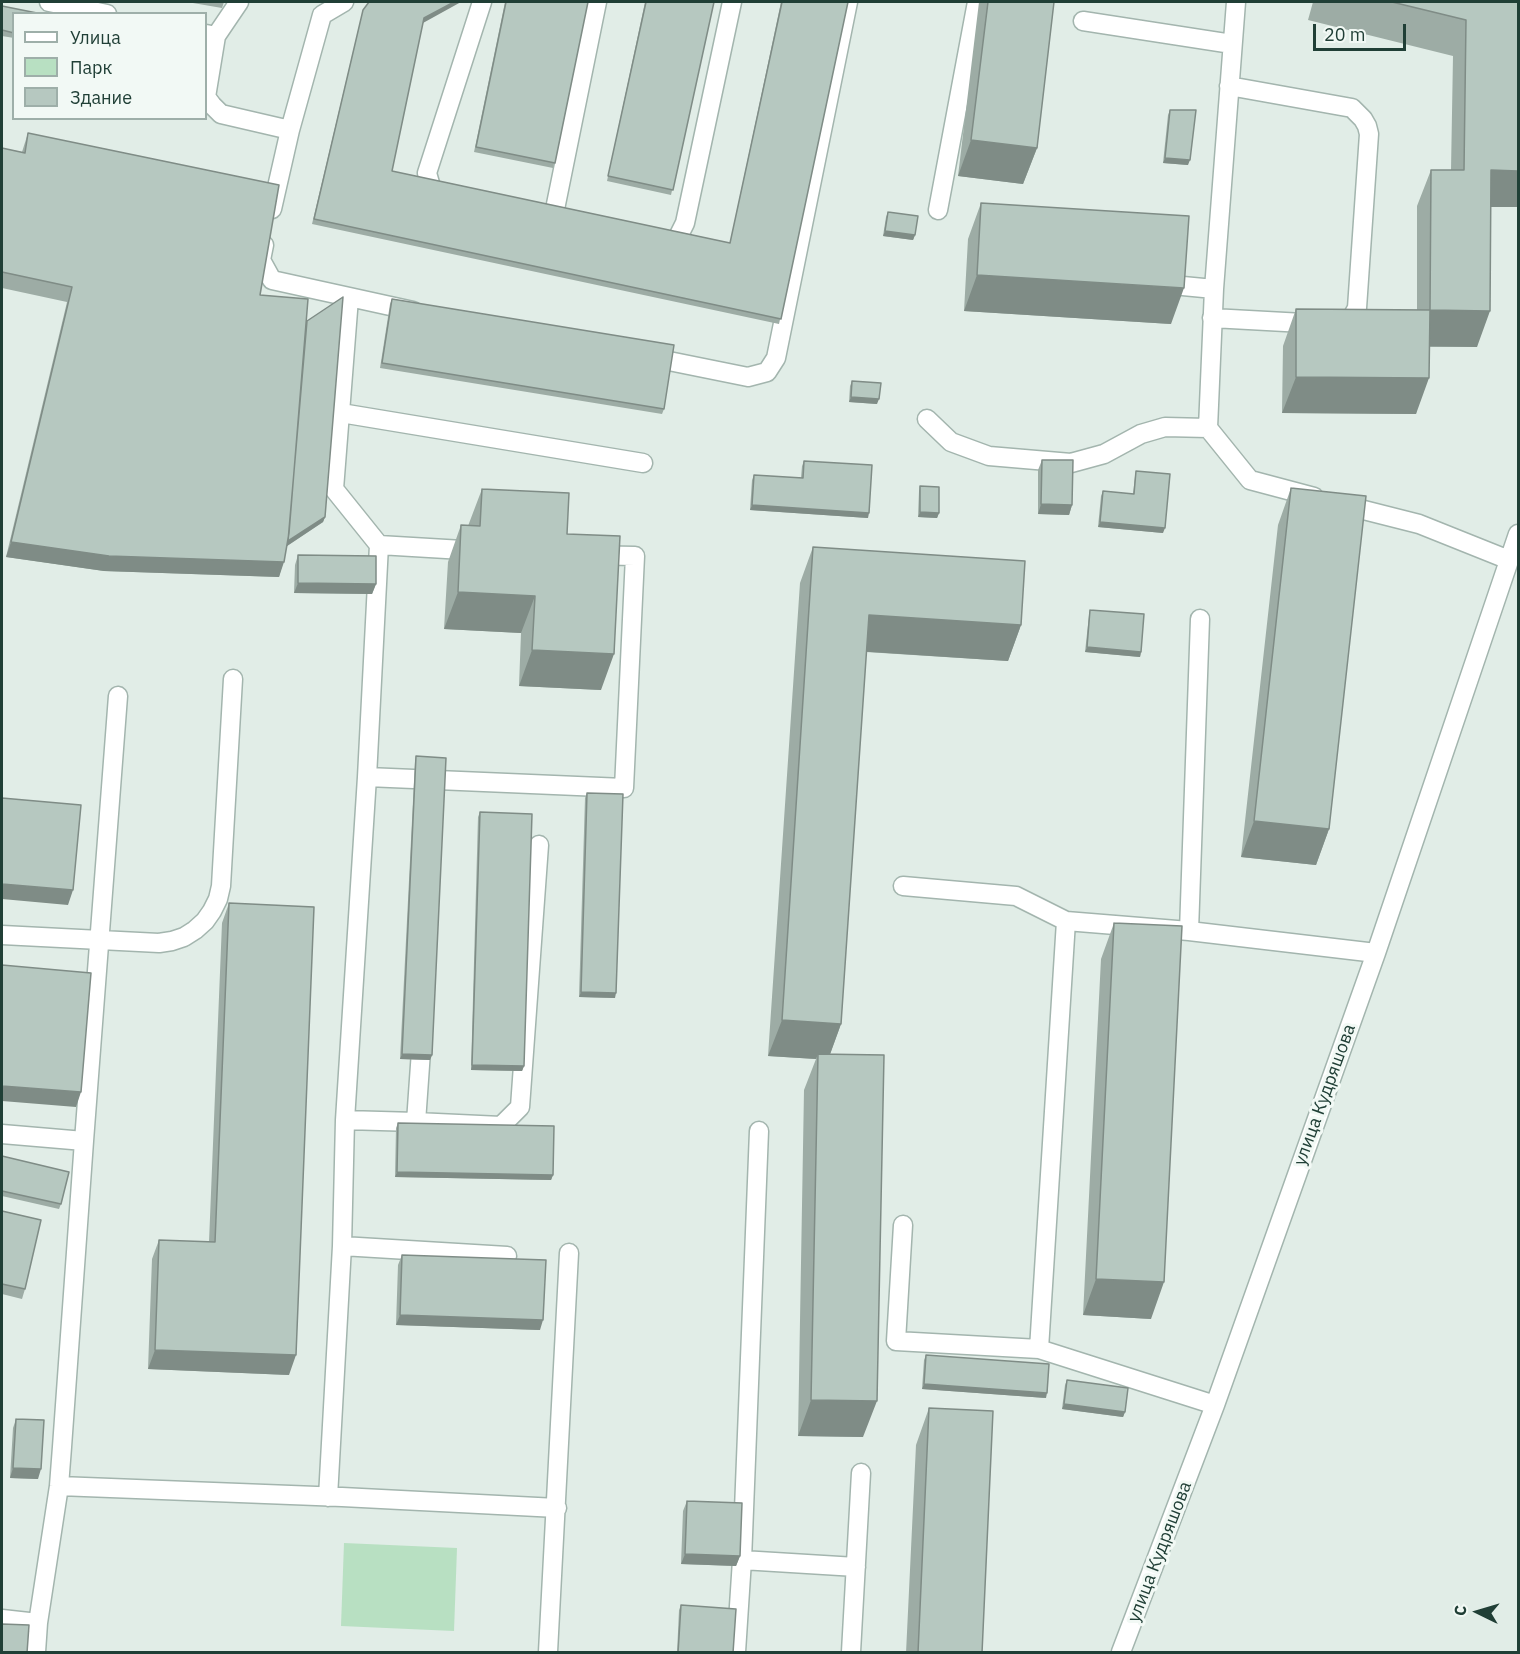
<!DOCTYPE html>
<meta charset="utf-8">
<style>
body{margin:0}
#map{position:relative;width:1520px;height:1654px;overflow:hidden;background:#e1ede7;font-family:"IBM Plex Sans",sans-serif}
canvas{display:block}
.frame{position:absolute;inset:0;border:3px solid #203f36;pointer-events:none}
.legend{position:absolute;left:12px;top:12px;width:195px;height:108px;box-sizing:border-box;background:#f2f9f5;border:2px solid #9eafa9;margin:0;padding:8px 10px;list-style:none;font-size:18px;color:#203f36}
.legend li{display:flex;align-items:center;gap:12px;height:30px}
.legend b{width:30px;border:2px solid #9eafa9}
.north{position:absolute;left:1448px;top:1582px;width:60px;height:60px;-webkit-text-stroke:4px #f2f9f5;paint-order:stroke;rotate:275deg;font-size:16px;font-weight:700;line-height:24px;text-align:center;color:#203f36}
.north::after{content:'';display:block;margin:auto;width:21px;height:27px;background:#203f36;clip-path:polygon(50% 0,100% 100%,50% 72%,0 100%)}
.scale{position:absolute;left:1313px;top:24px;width:93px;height:27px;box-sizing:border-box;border:3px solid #203f36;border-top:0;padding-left:8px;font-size:18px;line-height:21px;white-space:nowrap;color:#203f36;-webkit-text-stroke:4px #f2f9f5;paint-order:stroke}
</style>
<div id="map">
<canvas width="1520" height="1654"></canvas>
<div class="frame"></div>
<ul class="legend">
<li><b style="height:8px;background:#fff"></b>Улица</li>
<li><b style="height:16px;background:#b8e0c2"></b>Парк</li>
<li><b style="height:16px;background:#b6c8c0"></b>Здание</li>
</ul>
<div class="north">С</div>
<div class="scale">20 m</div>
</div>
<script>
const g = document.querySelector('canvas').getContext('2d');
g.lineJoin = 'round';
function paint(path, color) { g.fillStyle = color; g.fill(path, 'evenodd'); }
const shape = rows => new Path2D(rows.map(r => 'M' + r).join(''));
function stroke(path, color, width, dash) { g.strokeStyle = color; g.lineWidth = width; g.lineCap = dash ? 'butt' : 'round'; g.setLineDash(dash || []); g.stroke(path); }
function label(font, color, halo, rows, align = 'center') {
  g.font = font + ' "IBM Plex Sans",sans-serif'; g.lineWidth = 6; g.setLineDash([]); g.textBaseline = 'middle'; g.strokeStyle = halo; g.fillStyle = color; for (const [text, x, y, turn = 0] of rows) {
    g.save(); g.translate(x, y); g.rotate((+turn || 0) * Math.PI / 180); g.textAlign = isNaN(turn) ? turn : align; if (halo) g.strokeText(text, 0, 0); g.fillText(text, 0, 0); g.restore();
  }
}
paint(shape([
 [344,1543,457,1548,454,1631,341,1626]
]), '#b8e0c2');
const minor = shape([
 [49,2,107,14],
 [1083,21,1232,44],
 [206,34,216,36,239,2],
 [216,36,206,97,212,105,221,114,290,130],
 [440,197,431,187,427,173,482,2],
 [272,209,290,130,322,15,344,2],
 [938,210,977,2],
 [553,219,597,2],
 [661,243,677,239,685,223,732,2],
 [264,245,261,260,272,280,413,311],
 [1162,284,1214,289],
 [349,298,334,489,379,545],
 [1212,318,1340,325,1351,319,1357,308,1369,134,1367,126,1363,119,1352,108,1229,86],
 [649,357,748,377,767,372,776,358,848,2],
 [341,413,643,463],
 [927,419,951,442,989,456,1071,463,1104,454,1141,434,1165,427,1208,428,1250,480,1314,497],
 [1208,428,1214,289,1236,2],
 [1340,504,1419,524,1509,560],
 [379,545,530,554,635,556,624,788,367,777,379,545],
 [903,886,1016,896,1066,921],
 [1189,931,1200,619],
 [2,935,159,943,172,941,184,937,195,930,205,921,212,911,218,899,221,886,233,679],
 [345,1120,416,1122,422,1037],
 [416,1122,501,1126,520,1107,539,845],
 [2,1134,84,1141],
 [903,1225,896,1341,1039,1349],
 [342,1246,507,1256],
 [1215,1405,1039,1349,1066,921,1189,931,1376,953],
 [59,1486,342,1497,557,1508],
 [328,1497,342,1246,345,1120,367,777],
 [742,1560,856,1567],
 [2,1619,38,1623],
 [36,1652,38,1623,59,1486,62,1447,84,1141,118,696],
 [548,1652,569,1253],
 [736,1652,742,1560,759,1131],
 [851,1652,861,1473],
 [1121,1652,1215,1405,1283,1214,1376,953,1518,534]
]);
stroke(minor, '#a3b5ae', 21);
stroke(minor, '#fff', 18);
paint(shape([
 [187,2,224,2,222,8],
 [505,2,588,2,553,168,474,152],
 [645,2,714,2,671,195,607,181],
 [781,2,848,2,779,324,312,224,363,10,423,23,392,171,730,243],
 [979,2,1054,2,1037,148,1023,184,958,176],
 [1313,2,1518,2,1518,207,1491,207,1477,347,1429,347,1416,414,1282,413,1283,346,1296,309,1417,310,1417,206,1431,170,1451,170,1453,56,1308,20],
 [2,6,14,14,14,38,2,36],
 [1170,110,1188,165,1163,163,1168,115],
 [28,133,260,295,307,321,325,517,323,522,287,546,279,577,104,571,6,557,67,302,2,288,2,148,22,152],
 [981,203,1171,324,964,311,968,239],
 [888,212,915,235,913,240,883,236,886,217],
 [392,299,664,409,662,414,380,368,390,304],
 [852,381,877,404,849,402,850,386],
 [1042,460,1072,505,1069,515,1038,514,1038,470],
 [804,461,868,518,750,510,752,480,754,475,801,478,802,466],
 [1136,471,1163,533,1098,527,1101,496,1103,491,1133,494,1135,476],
 [920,486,939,513,937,518,918,517,919,491],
 [1291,488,1329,829,1316,865,1241,857,1278,525],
 [482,489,567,534,601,690,519,686,521,633,444,629,448,562,461,525,468,526],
 [813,547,1021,625,1008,661,866,652,841,1024,830,1054,863,1437,798,1436,804,1090,816,1059,768,1056,800,583],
 [298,555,376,584,372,594,294,593,295,565],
 [1090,610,1141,652,1140,657,1085,652,1089,615],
 [416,756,432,1055,430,1060,400,1059,415,761],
 [587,793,615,998,579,997,585,798],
 [480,812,524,1066,522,1071,471,1070,478,817],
 [229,903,289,1375,148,1369,152,1259,159,1240,209,1242,222,923],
 [1114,923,1151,1319,1083,1315,1101,959],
 [398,1123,553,1175,551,1180,395,1177,396,1128],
 [2,1156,61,1204,59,1209,2,1196],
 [2,1211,25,1289,22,1299,2,1294],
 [402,1255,540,1330,396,1325,398,1265],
 [926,1355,1046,1398,922,1389,924,1360],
 [1067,1380,1125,1412,1123,1417,1062,1409,1065,1385],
 [929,1408,982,1653,906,1653,916,1445],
 [16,1419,38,1479,10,1478,13,1428],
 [687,1501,740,1556,736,1566,681,1564,683,1511],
 [681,1605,733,1653,677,1653,679,1610]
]), '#9daca5');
paint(shape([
 [454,2,461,2,423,23,424,18],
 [971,140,1037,148,1023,184,958,176],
 [1165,158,1190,160,1188,165,1163,163],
 [1491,170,1518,171,1518,207,1478,207],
 [885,231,915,235,913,240,883,236],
 [977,275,1184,288,1171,324,964,311],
 [1430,310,1490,311,1477,347,1416,346],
 [1296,377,1429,378,1416,414,1282,413],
 [851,397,879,399,877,404,849,402],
 [1041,504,1072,505,1069,515,1038,514],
 [752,505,869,513,868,518,750,510],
 [920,512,939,513,937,518,918,517],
 [325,517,323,522,284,548,285,543],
 [1100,522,1165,528,1163,533,1098,527],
 [11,542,284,562,279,577,104,571,6,557],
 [298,583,376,584,372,594,294,593],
 [458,592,535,596,521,633,444,629],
 [869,615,1021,625,1008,661,855,651],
 [1087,647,1141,652,1140,657,1085,652],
 [532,650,614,654,601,690,519,686],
 [1254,821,1329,829,1316,865,1241,857],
 [2,884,73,890,68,905,2,899],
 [581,992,616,993,615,998,579,997],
 [782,1020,841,1024,828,1060,818,1054,816,1059,768,1056],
 [402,1054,432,1055,430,1060,400,1059],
 [472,1065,524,1066,522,1071,471,1070],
 [2,1086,81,1092,76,1107,2,1101],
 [397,1172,553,1175,551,1180,395,1177],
 [1096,1279,1164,1282,1151,1319,1083,1315],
 [400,1315,543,1320,540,1330,396,1325],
 [155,1350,296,1355,289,1375,148,1369],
 [924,1384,1047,1393,1046,1398,922,1389],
 [811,1400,877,1401,863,1437,798,1436],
 [1064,1404,1125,1412,1123,1417,1062,1409],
 [13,1468,41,1469,38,1479,10,1478],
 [685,1554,740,1556,736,1566,681,1564]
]), '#7f8c86');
const building = shape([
 [369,2,454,2,424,18,392,171,730,243,782,2,848,2,781,319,314,219,363,10,369,2],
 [506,2,588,2,555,163,476,147,506,2],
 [646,2,714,2,673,190,608,176,646,2],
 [988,2,1054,2,1037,148,971,140,988,2],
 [1392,2,1518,2,1518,171,1491,170,1490,311,1430,310,1429,378,1296,377,1296,309,1430,310,1431,170,1464,170,1466,20,1392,2],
 [2,6,42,14,14,14,14,33,2,30,2,6],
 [1170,110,1196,110,1190,160,1165,158,1170,110],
 [28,133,279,185,260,295,308,299,289,533,284,562,109,556,11,542,72,287,2,272,2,148,25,153,28,133],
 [981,203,1189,216,1184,288,977,275,981,203],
 [888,212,918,216,915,235,885,231,888,212],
 [343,297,325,517,288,541,307,321,343,297],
 [392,299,674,345,664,409,382,363,392,299],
 [852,381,881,383,879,399,851,397,852,381],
 [1042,460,1073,460,1072,505,1041,504,1042,460],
 [804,461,872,465,869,513,752,505,754,475,803,478,804,461],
 [1136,471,1170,474,1165,528,1100,522,1103,491,1134,494,1136,471],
 [920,486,939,487,939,513,920,512,920,486],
 [1291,488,1366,496,1329,829,1254,821,1291,488],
 [482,489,569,493,567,534,620,536,614,654,532,650,535,596,458,592,461,525,480,526,482,489],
 [813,547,1025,561,1021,625,869,615,841,1024,782,1020,813,547],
 [298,555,376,556,376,584,298,583,298,555],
 [1090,610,1144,614,1141,652,1087,647,1090,610],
 [416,756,446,758,432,1055,402,1054,416,756],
 [587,793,623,794,616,993,581,992,587,793],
 [2,798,81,805,73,890,2,884,2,798],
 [480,812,532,814,524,1066,472,1065,480,812],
 [229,903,314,907,296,1355,155,1350,159,1240,215,1242,229,903],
 [1114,923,1182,926,1164,1282,1096,1279,1114,923],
 [2,965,91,973,81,1092,2,1086,2,965],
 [818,1054,884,1055,877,1401,811,1400,818,1054],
 [398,1123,554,1126,553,1175,397,1172,398,1123],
 [2,1156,69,1172,61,1204,2,1191,2,1156],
 [2,1211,41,1220,25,1289,2,1284,2,1211],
 [402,1255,546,1260,543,1320,400,1315,402,1255],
 [926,1355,1049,1364,1047,1393,924,1384,926,1355],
 [1067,1380,1128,1388,1125,1412,1064,1404,1067,1380],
 [929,1408,993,1411,982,1653,918,1653,929,1408],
 [16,1419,44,1420,41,1469,13,1468,16,1419],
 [687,1501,742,1503,740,1556,685,1554,687,1501],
 [681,1605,736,1609,733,1653,678,1653,681,1605],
 [2,1624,29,1625,27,1653,2,1653,2,1624]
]);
paint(building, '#b6c8c0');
stroke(building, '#7f8c86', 1.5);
label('18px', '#203f36', '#f2f9f5', [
 ["улица Кудряшова",1325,1095,-70],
 ["улица Кудряшова",1160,1552,-69]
]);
</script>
